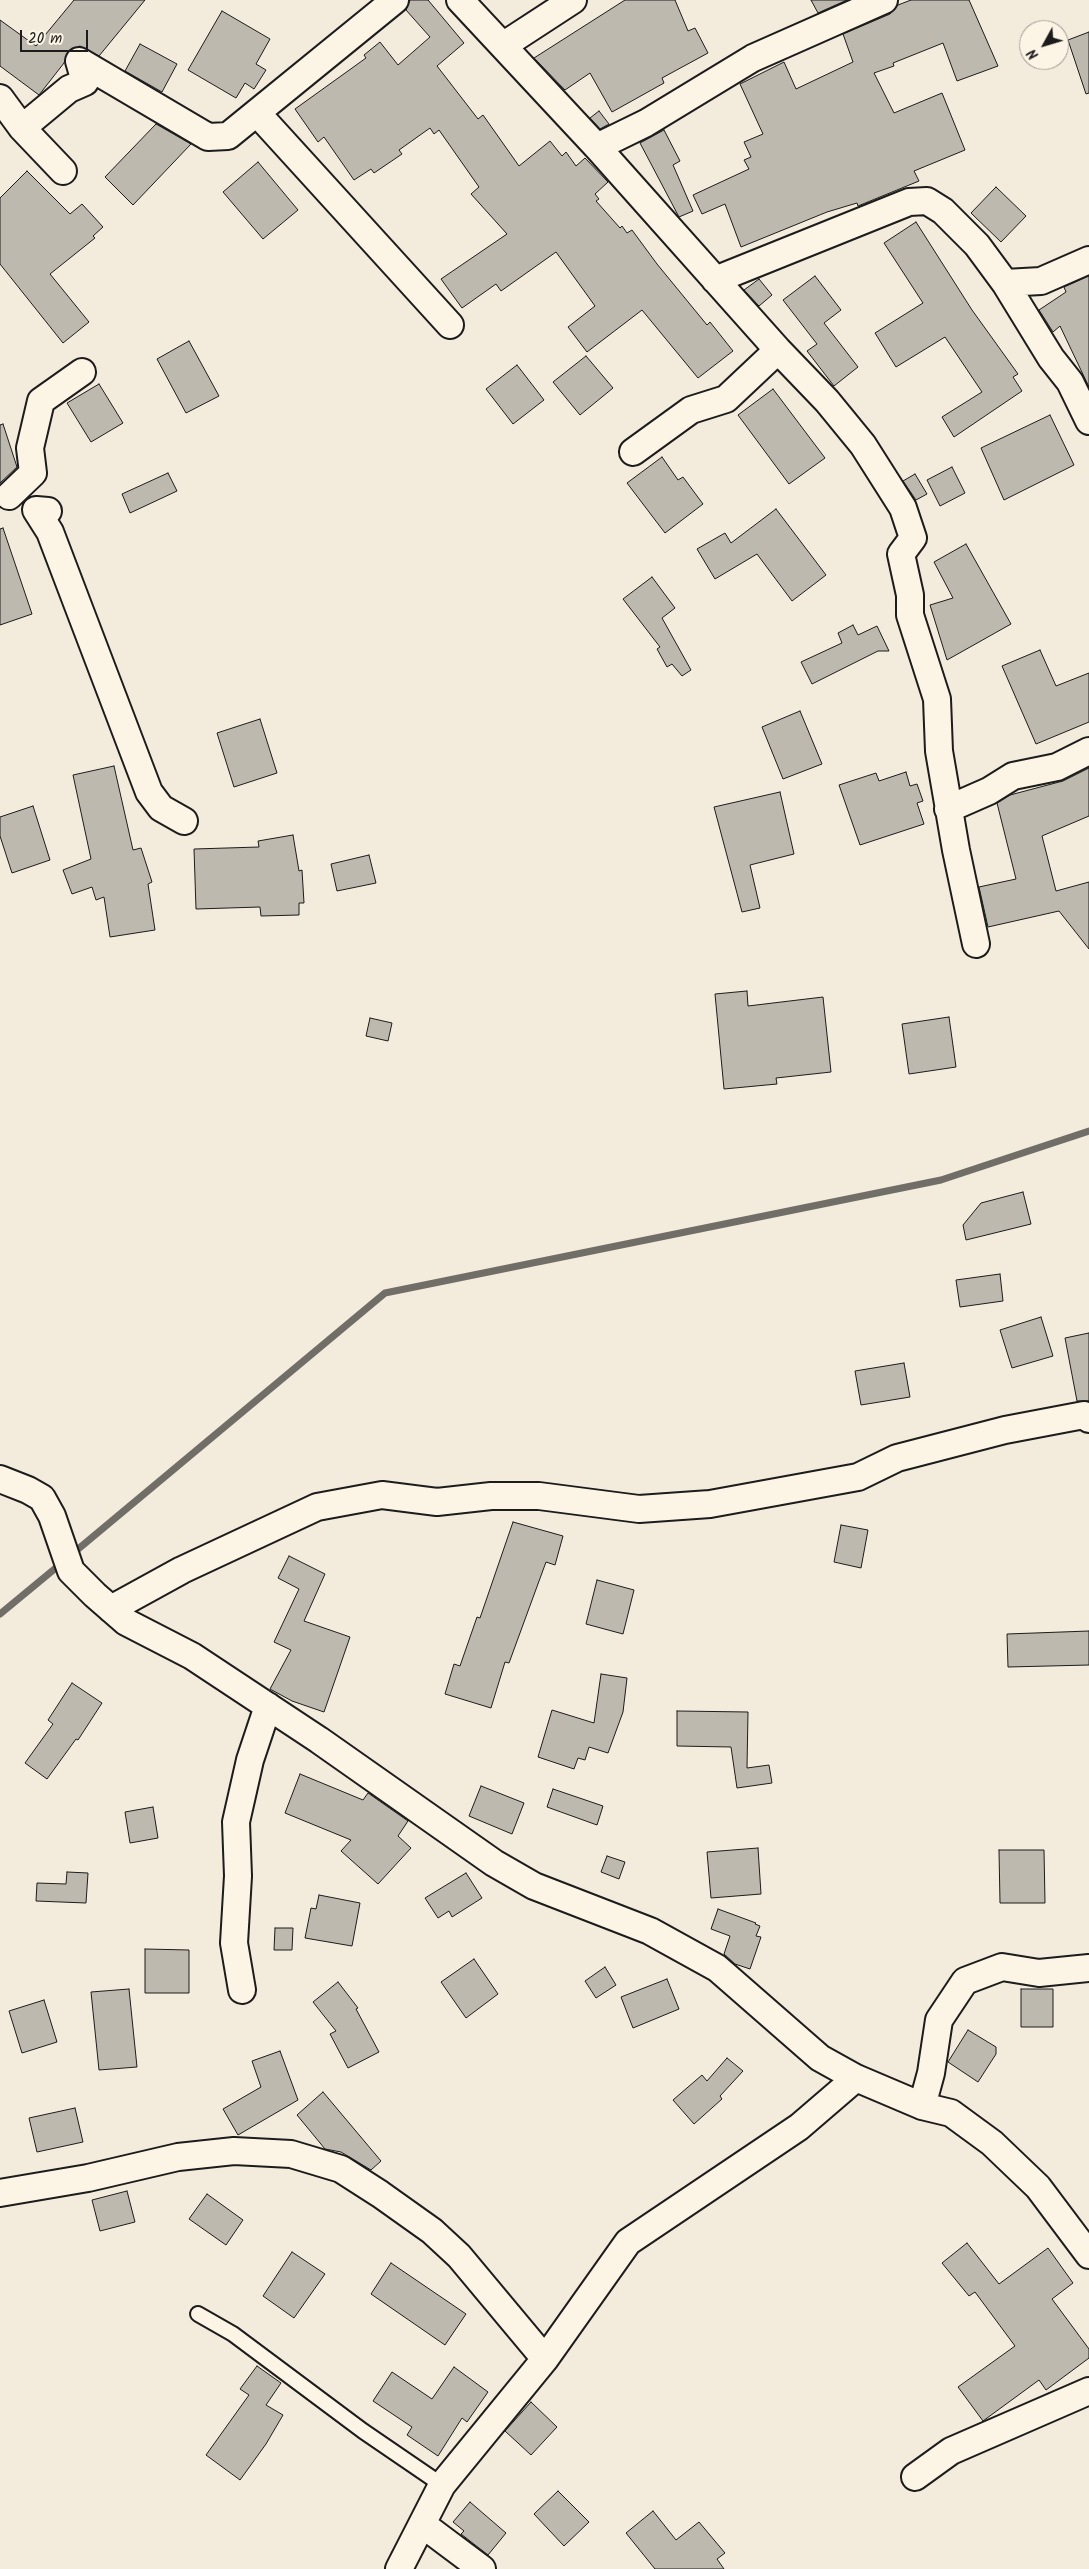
<!DOCTYPE html>
<style>
body{margin:0}
#map{position:relative;width:1089px;height:2569px;overflow:hidden;background:#f3ecdd;font-family:Kalam,sans-serif}
canvas{display:block}
.north{position:absolute;left:1019px;top:20px;width:50px;height:50px;box-sizing:border-box;background:#fcf5e5;border:1px solid #a29e95;border-radius:50%;rotate:231deg;font-size:14px;font-weight:700;line-height:20px;text-align:center;color:#1c1c1c}
.north::after{content:'';display:block;margin:auto;width:18px;height:22px;background:#1c1c1c;clip-path:polygon(50% 0,100% 100%,50% 72%,0 100%)}
.scale{position:absolute;left:20px;top:30px;width:68px;height:22px;box-sizing:border-box;border:2px solid #1c1c1c;border-top:0;padding-left:6px;font-size:15px;line-height:18px;white-space:nowrap;color:#1c1c1c;-webkit-text-stroke:4px #fcf5e5;paint-order:stroke}
</style>
<div id="map">
<canvas width="1089" height="2569"></canvas>
<div class="north">N</div>
<div class="scale">20 m</div>
</div>
<script>
const g = document.querySelector('canvas').getContext('2d');
g.lineJoin = 'round';
const shape = rows => new Path2D(rows.map(r => 'M' + r).join(''));
function stroke(path, color, width, dash) { g.strokeStyle = color; g.lineWidth = width; g.lineCap = dash ? 'butt' : 'round'; g.setLineDash(dash || []); g.stroke(path); }
function paint(path, color) { g.fillStyle = color; g.fill(path, 'evenodd'); }
stroke(shape([
 [71,1555,385,1293,941,1180,1089,1131],
 [0,1614,63,1562]
]), '#716e68', 7);
const building = shape([
 [74,0,145,0,99,56,80,46,68,51,64,63,39,95,0,66,0,20,36,46,74,0],
 [410,0,428,0,464,43,437,66,478,119,483,115,519,166,550,141,562,156,566,152,576,166,585,158,608,182,595,194,599,199,596,201,620,228,622,226,627,233,632,230,657,264,707,325,710,322,733,351,698,378,642,310,587,352,568,327,595,306,556,252,501,291,496,284,462,308,441,279,507,234,471,194,479,187,439,130,434,134,430,128,399,150,402,154,374,173,371,169,354,180,324,137,318,142,295,109,366,58,364,55,380,42,398,65,430,37,406,10,410,0],
 [625,0,675,0,688,31,695,28,708,53,662,78,664,83,612,112,590,73,565,90,534,58,625,0],
 [811,0,847,0,818,13,811,0],
 [911,0,969,0,998,66,957,81,943,43,893,63,894,66,874,73,894,113,942,93,965,150,914,171,919,181,858,206,857,203,827,212,741,247,725,204,702,214,693,195,749,169,744,160,751,157,744,142,763,134,740,84,784,62,796,89,853,62,843,34,890,14,898,5,911,0],
 [222,11,270,39,256,64,266,70,254,89,245,83,236,98,188,70,222,11],
 [1089,32,1089,93,1086,94,1068,40,1089,32],
 [140,44,177,64,162,92,125,71,140,44],
 [599,111,609,124,600,129,590,118,599,111],
 [156,124,191,144,133,205,105,177,156,124],
 [664,130,680,161,673,165,693,211,679,217,640,143,664,130],
 [258,162,298,210,263,239,223,192,258,162],
 [27,171,70,214,82,204,103,227,93,236,95,238,50,274,89,322,63,343,0,264,0,198,27,171],
 [996,187,1026,216,1001,242,971,213,996,187],
 [916,222,972,310,1018,374,1013,377,1022,391,954,437,942,417,982,392,945,337,896,367,875,333,923,303,884,243,916,222],
 [815,276,841,310,824,323,858,367,834,386,807,351,817,344,783,300,815,276],
 [1089,276,1089,387,1060,326,1053,332,1039,310,1066,292,1064,287,1089,276],
 [759,279,772,295,759,306,744,290,759,279],
 [189,341,219,396,186,413,157,359,189,341],
 [586,356,613,388,580,415,553,382,586,356],
 [517,365,544,400,513,424,486,389,517,365],
 [99,384,123,423,91,442,67,403,99,384],
 [773,389,825,458,789,484,738,415,773,389],
 [1050,415,1074,465,1004,500,981,448,1050,415],
 [3,424,17,467,0,483,0,425,3,424],
 [662,457,678,480,683,477,703,504,665,533,627,483,662,457],
 [952,467,965,493,940,506,927,480,952,467],
 [168,473,177,491,130,513,122,494,168,473],
 [915,474,927,494,916,500,903,481,915,474],
 [776,509,826,575,792,601,757,554,715,579,697,549,725,533,731,543,776,509],
 [3,528,32,614,0,625,0,529,3,528],
 [966,544,1011,624,947,660,930,605,953,598,934,562,966,544],
 [652,577,675,608,662,618,691,670,682,676,672,664,667,667,657,649,660,647,623,599,652,577],
 [853,625,858,635,877,626,889,651,878,651,812,684,801,662,842,643,838,633,853,625],
 [1040,650,1056,686,1089,673,1089,722,1036,744,1002,666,1040,650],
 [800,711,822,764,783,779,762,727,800,711],
 [260,719,277,773,234,787,217,733,260,719],
 [114,766,133,850,141,848,152,882,148,884,155,930,110,937,104,897,96,900,92,887,72,894,63,870,91,859,73,775,114,766],
 [1089,768,1089,816,1042,836,1056,891,1089,882,1089,949,1059,911,988,927,979,887,1016,879,997,803,1010,795,1063,781,1089,768],
 [906,772,910,786,917,784,923,801,917,803,924,824,860,845,839,785,876,773,879,781,906,772],
 [780,792,794,854,750,865,760,908,742,912,714,807,780,792],
 [33,806,50,860,12,873,0,836,0,817,33,806],
 [293,835,299,871,302,870,304,903,299,903,299,915,261,916,260,907,196,909,194,849,259,847,258,841,293,835],
 [369,855,376,883,337,891,331,864,369,855],
 [747,991,748,1006,823,997,831,1072,776,1078,777,1084,724,1089,715,994,747,991],
 [949,1017,956,1067,909,1074,902,1024,949,1017],
 [370,1018,392,1023,388,1041,366,1036,370,1018],
 [1023,1192,1031,1224,966,1240,963,1225,981,1203,1023,1192],
 [1000,1274,1003,1301,960,1307,956,1280,1000,1274],
 [1041,1317,1053,1356,1012,1368,1000,1330,1041,1317],
 [1089,1333,1089,1401,1077,1401,1065,1338,1089,1333],
 [904,1363,910,1397,861,1405,855,1371,904,1363],
 [513,1522,563,1536,555,1565,546,1562,509,1663,505,1662,491,1708,445,1694,454,1664,460,1666,477,1617,480,1618,513,1522],
 [841,1525,868,1530,861,1568,834,1562,841,1525],
 [289,1556,325,1574,304,1621,350,1637,324,1712,292,1701,270,1689,291,1650,274,1642,299,1589,278,1578,289,1556],
 [597,1580,634,1590,623,1634,586,1624,597,1580],
 [1089,1631,1089,1665,1008,1667,1007,1634,1089,1631],
 [601,1674,627,1678,623,1712,608,1753,589,1747,585,1760,578,1758,574,1769,538,1757,552,1710,594,1723,601,1674],
 [72,1683,102,1703,78,1740,76,1739,47,1779,25,1763,53,1724,48,1720,72,1683],
 [677,1711,748,1712,747,1768,769,1765,772,1783,737,1788,731,1747,677,1746,677,1711],
 [300,1774,363,1800,368,1793,408,1821,398,1836,411,1848,378,1884,341,1851,351,1840,285,1813,300,1774],
 [481,1786,524,1803,512,1834,469,1816,481,1786],
 [553,1789,603,1806,597,1825,547,1807,553,1789],
 [153,1807,158,1838,130,1843,125,1812,153,1807],
 [758,1848,761,1894,711,1898,707,1852,758,1848],
 [999,1850,1044,1850,1045,1903,1000,1903,999,1850],
 [607,1856,625,1862,619,1879,601,1872,607,1856],
 [67,1872,88,1873,86,1903,36,1901,37,1883,66,1884,67,1872],
 [466,1873,482,1898,452,1917,449,1911,438,1918,425,1898,466,1873],
 [319,1895,360,1903,352,1946,305,1938,311,1908,316,1909,319,1895],
 [718,1909,756,1923,755,1924,760,1926,756,1936,761,1937,750,1969,735,1964,724,1954,730,1936,711,1929,718,1909],
 [275,1928,293,1928,292,1950,274,1950,275,1928],
 [145,1949,189,1950,189,1993,145,1993,145,1949],
 [474,1959,498,1994,466,2018,441,1982,474,1959],
 [605,1967,616,1985,596,1998,585,1981,605,1967],
 [667,1979,679,2009,633,2028,621,1997,667,1979],
 [338,1982,358,2008,356,2009,379,2052,348,2068,330,2034,336,2031,313,2002,338,1982],
 [129,1989,137,2067,99,2070,91,1992,129,1989],
 [1021,1989,1053,1989,1053,2027,1021,2027,1021,1989],
 [44,2000,57,2042,22,2053,9,2011,44,2000],
 [968,2030,996,2047,996,2054,978,2082,948,2062,968,2030],
 [280,2051,298,2100,238,2135,223,2109,261,2087,252,2061,280,2051],
 [727,2058,743,2071,720,2096,722,2099,694,2124,673,2100,702,2075,707,2081,727,2058],
 [323,2092,381,2161,371,2170,341,2152,325,2149,297,2115,323,2092],
 [75,2108,83,2142,37,2152,29,2118,75,2108],
 [127,2191,135,2222,100,2231,92,2200,127,2191],
 [207,2194,243,2220,226,2245,189,2219,207,2194],
 [967,2243,999,2284,1048,2248,1073,2283,1052,2299,1089,2349,1089,2358,1046,2390,1039,2380,983,2421,958,2387,1015,2346,975,2292,969,2296,942,2263,967,2243],
 [292,2252,325,2274,294,2318,263,2296,292,2252],
 [391,2263,466,2314,445,2345,371,2294,391,2263],
 [257,2366,281,2383,266,2405,283,2415,266,2444,240,2480,206,2455,249,2395,240,2389,257,2366],
 [454,2367,488,2392,467,2422,462,2418,438,2456,407,2435,412,2427,373,2401,392,2372,432,2399,454,2367],
 [531,2402,557,2427,531,2455,505,2431,531,2402],
 [558,2491,589,2522,564,2546,534,2514,558,2491],
 [470,2502,506,2533,488,2555,461,2534,464,2531,453,2522,470,2502],
 [653,2511,676,2540,699,2522,725,2553,717,2559,724,2569,655,2569,626,2533,653,2511]
]);
paint(building, '#beb9ae');
stroke(building, '#1c1c1c', 1);
const lane = shape([
 [198,2314,233,2334,363,2431,442,2485]
]);
const street = shape([
 [460,0,597,147,778,350,827,401,863,445,903,508,913,538,901,554,910,595,910,615,937,699,939,751,956,850,976,944],
 [504,45,573,0],
 [0,98,22,128,63,171],
 [257,113,450,325],
 [22,128,69,89,85,82,79,61,208,137,228,136,395,0],
 [597,147,646,123,753,58,884,0],
 [715,280,909,202,927,201,943,211,977,245,1005,283,1051,358,1070,382,1089,421],
 [1005,283,1041,281,1089,260],
 [633,452,691,410,726,399,778,350],
 [9,496,33,473,30,448,41,401,82,372],
 [48,511,36,510,50,532,149,792,161,808,184,821],
 [948,809,989,791,1013,776,1057,767,1089,751],
 [0,1479,28,1490,42,1498,52,1516,71,1571,95,1595,126,1622,192,1656,319,1740,494,1863,534,1886,650,1931,717,1968,820,2058,856,2078,922,2106,951,2113,992,2143,1038,2187,1089,2255],
 [111,1609,182,1570,317,1507,382,1495,437,1502,491,1496,539,1496,639,1509,710,1504,858,1477,897,1458,1005,1430,1084,1415,1089,1419],
 [242,1990,234,1943,238,1876,236,1822,250,1760,268,1706],
 [922,2106,931,2073,939,2020,965,1981,1002,1967,1039,1973,1089,1968],
 [0,2193,88,2178,178,2157,234,2151,291,2154,341,2169,380,2194,432,2231,459,2256,545,2359],
 [915,2477,951,2451,1089,2391],
 [422,2524,482,2569],
 [399,2569,442,2485,545,2359,628,2242,799,2127,856,2078]
]);
stroke(lane, '#1c1c1c', 18);
stroke(street, '#1c1c1c', 30);
stroke(lane, '#fcf5e5', 14);
stroke(street, '#fcf5e5', 26);
</script>
